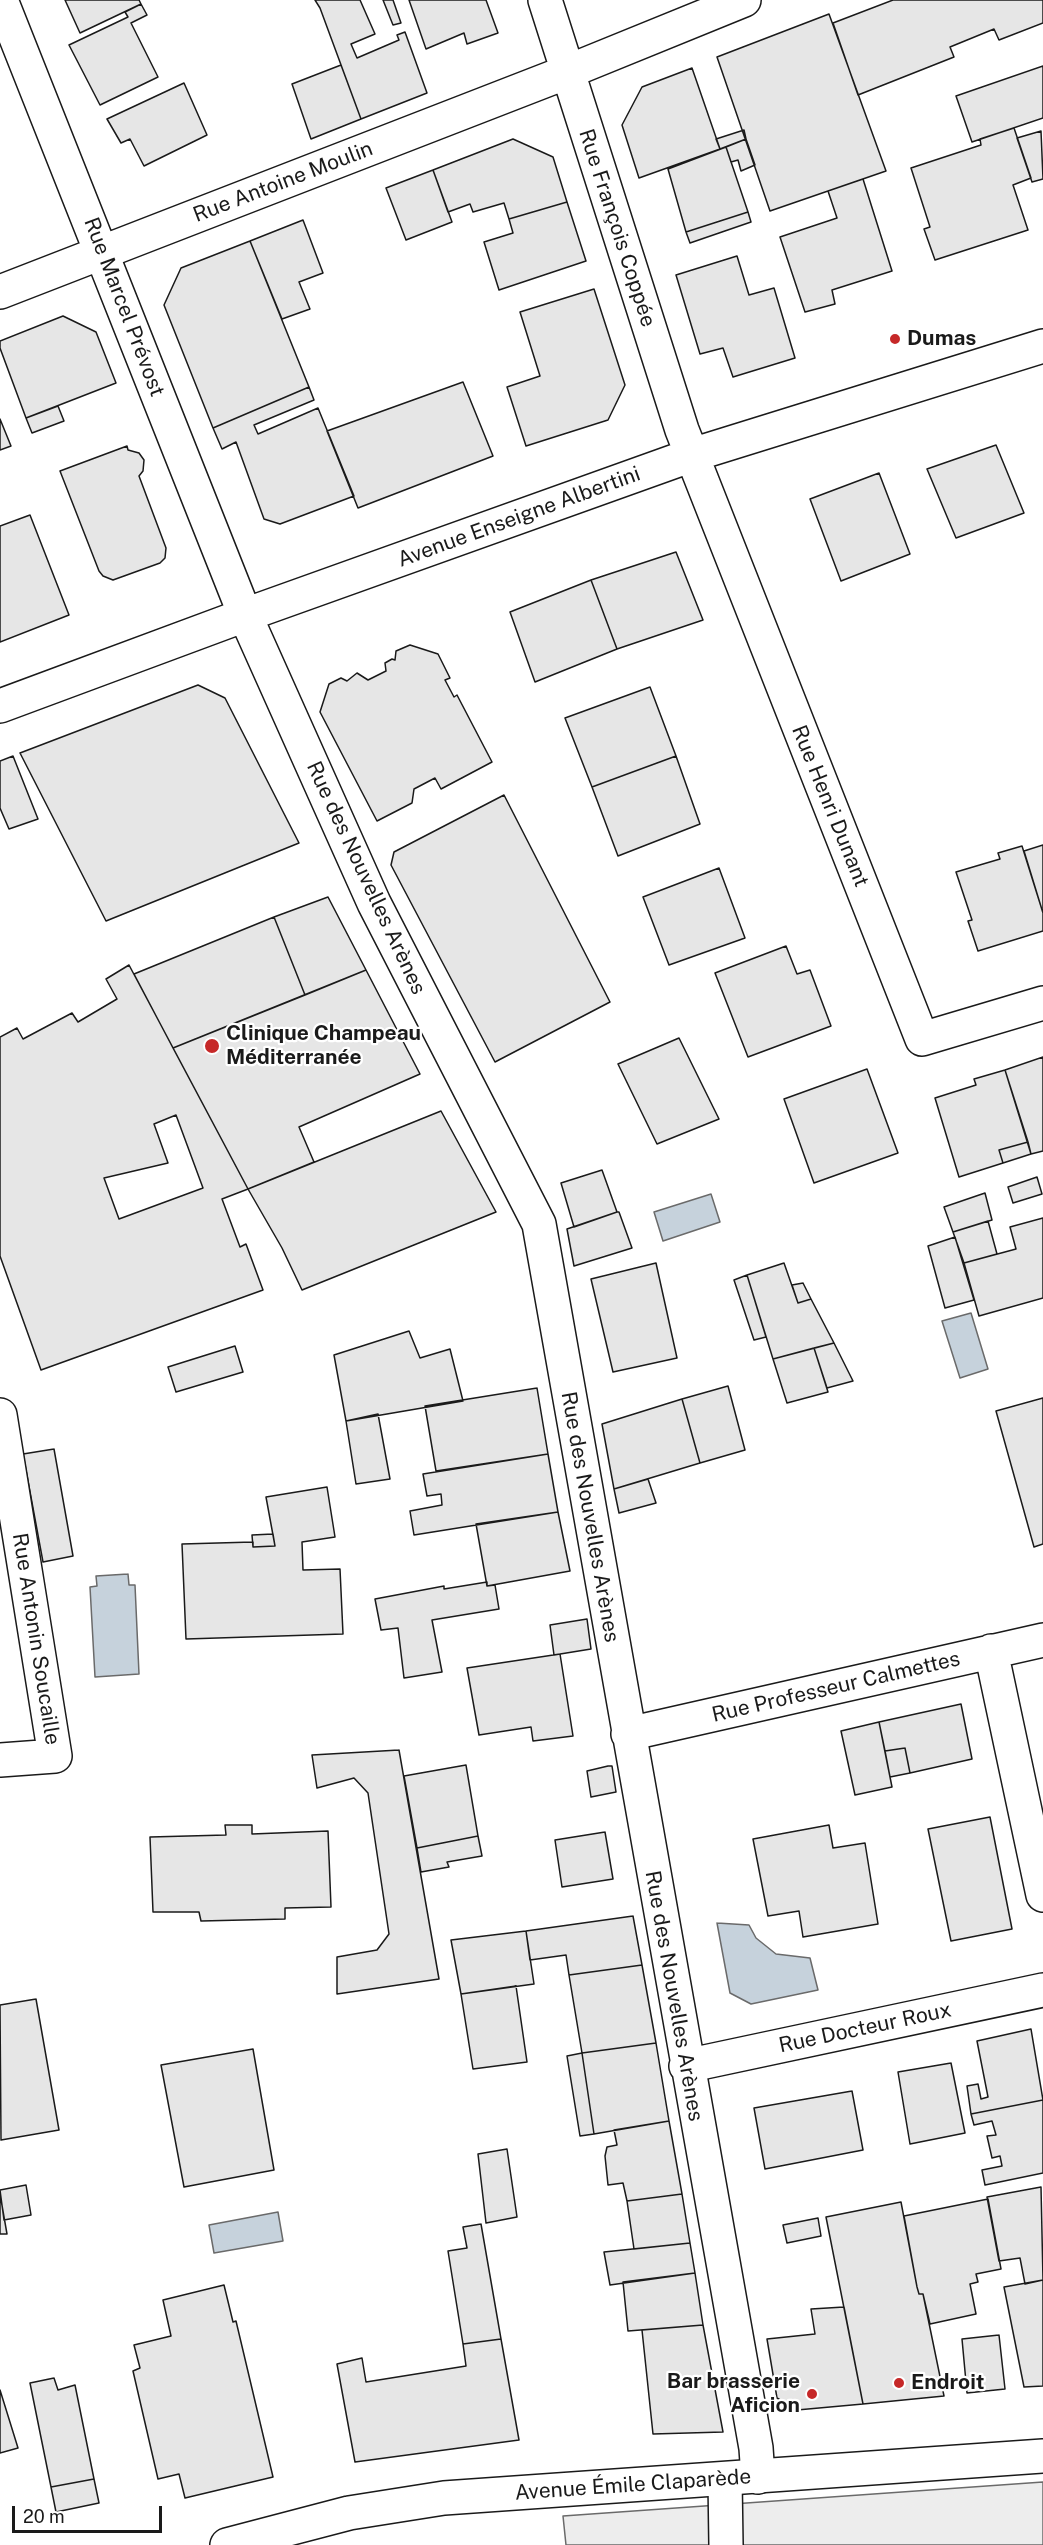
<!DOCTYPE html>
<meta charset="utf-8">
<style>
body{margin:0}
#map{position:relative;width:1043px;height:2545px;overflow:hidden;background:#fff;font-family:"Public Sans",sans-serif}
canvas{display:block}
.scale{position:absolute;left:12px;top:2506px;width:150px;height:27px;box-sizing:border-box;border:3px solid #1a1a1a;border-top:0;padding-left:8px;font-size:18px;line-height:21px;white-space:nowrap;color:#1a1a1a;-webkit-text-stroke:4px #fff;paint-order:stroke}
</style>
<div id="map">
<canvas width="1043" height="2545"></canvas>
<div class="scale">20 m</div>
</div>
<script>
const g = document.querySelector('canvas').getContext('2d');
g.lineJoin = 'round';
function paint(path, color) { g.fillStyle = color; g.fill(path, 'evenodd'); }
const shape = rows => new Path2D(rows.map(r => 'M' + r).join(''));
function stroke(path, color, width, dash) { g.strokeStyle = color; g.lineWidth = width; g.lineCap = dash ? 'butt' : 'round'; g.setLineDash(dash || []); g.stroke(path); }
function label(font, color, halo, rows, align = 'center') {
  g.font = font + ' "Public Sans",sans-serif'; g.lineWidth = 4.5; g.setLineDash([]); g.textBaseline = 'middle'; g.strokeStyle = halo; g.fillStyle = color; for (const [text, x, y, turn = 0] of rows) {
    g.save(); g.translate(x, y); g.rotate((+turn || 0) * Math.PI / 180); g.textAlign = isNaN(turn) ? turn : align; if (halo) g.strokeText(text, 0, 0); g.fillText(text, 0, 0); g.restore();
  }
}
const parking = shape([
 [1043,2482,1043,2545,566,2545,563,2516,1043,2482]
]);
paint(parking, '#ededed');
stroke(parking, '#6a6a6a', 1.5);
const water = shape([
 [711,1194,720,1222,663,1241,654,1212,711,1194],
 [971,1313,988,1369,960,1378,942,1321,971,1313],
 [128,1574,129,1585,135,1585,139,1674,95,1677,90,1587,97,1586,96,1576,128,1574],
 [717,1923,749,1925,756,1938,776,1954,810,1958,818,1990,751,2004,730,1993,717,1923],
 [278,2212,283,2241,214,2253,209,2225,278,2212]
]);
paint(water, '#c6d2dc');
stroke(water, '#6a6a6a', 1.5);
const building = shape([
 [65,0,139,0,141,4,80,33,65,0],
 [315,0,360,0,375,34,351,44,357,58,399,40,397,35,405,32,427,93,361,119,320,8,315,0],
 [383,0,393,0,401,23,393,25,383,0],
 [409,0,486,0,498,33,467,44,464,33,426,49,409,0],
 [893,0,1043,0,1043,23,999,40,994,29,950,47,954,57,858,95,833,23,893,0],
 [141,4,147,15,131,23,158,77,100,105,69,45,128,17,125,12,141,4],
 [829,14,886,171,770,211,717,57,829,14],
 [341,65,361,119,311,139,292,84,341,65],
 [1043,66,1043,118,972,142,956,96,1043,66],
 [692,68,720,149,639,178,622,125,642,87,692,68],
 [184,83,207,135,144,166,130,139,121,143,107,119,184,83],
 [1014,128,1031,178,1013,185,1028,230,935,260,924,229,930,227,911,168,981,145,980,139,1014,128],
 [744,130,746,139,720,149,716,139,744,130],
 [1041,131,1043,179,1032,182,1017,138,1041,131],
 [513,139,553,157,567,202,509,219,504,203,473,212,470,204,448,212,433,170,513,139],
 [746,139,755,165,741,171,738,160,731,162,726,147,746,139],
 [726,147,748,212,686,232,668,169,726,147],
 [433,170,452,222,406,240,386,188,433,170],
 [863,179,892,271,832,290,835,304,805,312,780,237,837,218,828,191,863,179],
 [567,202,586,261,499,290,484,242,513,233,509,219,567,202],
 [748,212,751,222,690,243,686,232,748,212],
 [303,220,323,273,299,282,310,309,282,319,250,241,303,220],
 [250,241,309,387,213,428,164,305,181,268,250,241],
 [737,256,749,295,774,288,795,358,733,377,723,348,700,354,676,275,737,256],
 [594,289,625,385,608,420,526,446,507,387,540,376,520,312,594,289],
 [63,316,96,332,116,383,26,418,0,348,0,341,63,316],
 [463,382,493,456,358,508,327,431,463,382],
 [309,387,314,400,254,425,258,434,318,408,354,496,280,524,264,519,236,442,222,449,213,428,309,387],
 [58,406,64,421,32,433,26,418,58,406],
 [0,419,11,446,0,450,0,419],
 [996,445,1024,513,956,538,927,469,996,445],
 [127,446,128,450,139,453,144,460,143,471,139,476,166,548,165,558,160,563,113,580,103,576,99,571,60,471,127,446],
 [879,473,910,554,841,581,810,499,879,473],
 [30,515,69,615,0,642,0,526,30,515],
 [676,552,703,620,617,649,591,580,676,552],
 [591,580,617,649,535,682,510,612,591,580],
 [410,645,438,654,450,678,445,680,454,697,457,695,492,762,441,789,435,778,414,789,412,803,377,821,320,712,329,684,341,678,347,681,357,673,368,680,386,671,385,663,392,659,395,660,396,651,410,645],
 [198,685,225,698,299,843,106,921,20,753,198,685],
 [650,687,676,756,592,787,565,718,650,687],
 [13,756,38,819,9,829,0,808,0,761,13,756],
 [676,756,700,824,618,856,592,787,676,756],
 [504,795,610,1002,495,1062,391,865,394,852,504,795],
 [1043,845,1043,913,1024,851,1043,845],
 [1022,846,1043,913,1043,931,978,951,968,921,972,920,956,872,1000,859,998,853,1022,846],
 [719,868,745,938,669,965,643,897,719,868],
 [328,897,366,970,305,995,274,917,328,897],
 [274,917,305,995,173,1048,134,974,274,917],
 [786,946,797,974,810,970,831,1026,748,1057,715,973,786,946],
 [129,965,248,1189,222,1199,240,1247,246,1244,263,1290,41,1370,0,1256,0,1037,17,1028,23,1039,72,1013,78,1022,117,999,106,979,129,965],
 [176,1115,203,1188,119,1219,104,1178,168,1163,154,1124,176,1115],
 [366,970,420,1074,299,1127,314,1162,248,1189,173,1048,366,970],
 [679,1038,719,1119,657,1144,618,1064,679,1038],
 [1043,1057,1043,1151,1031,1154,1005,1070,1043,1057],
 [867,1069,898,1153,814,1183,784,1099,867,1069],
 [1005,1070,1028,1142,999,1150,1003,1163,959,1177,935,1098,976,1085,974,1079,1005,1070],
 [441,1111,496,1212,302,1290,282,1248,248,1189,441,1111],
 [1028,1142,1031,1154,1003,1163,999,1150,1028,1142],
 [602,1170,617,1212,574,1227,561,1183,602,1170],
 [1037,1177,1042,1194,1013,1203,1008,1187,1037,1177],
 [985,1193,992,1220,953,1232,944,1207,985,1193],
 [617,1212,619,1212,632,1248,574,1266,567,1229,617,1212],
 [1043,1218,1043,1298,979,1316,964,1263,1016,1249,1010,1227,1043,1218],
 [988,1221,997,1254,964,1263,953,1232,988,1221],
 [955,1237,974,1300,945,1308,928,1246,955,1237],
 [656,1263,677,1358,613,1372,591,1279,656,1263],
 [784,1263,798,1303,811,1299,834,1343,773,1359,747,1275,784,1263],
 [747,1275,766,1337,754,1340,734,1280,747,1275],
 [803,1283,811,1299,798,1303,792,1285,803,1283],
 [409,1331,420,1358,450,1349,463,1401,346,1421,334,1355,409,1331],
 [834,1343,853,1381,827,1388,814,1348,834,1343],
 [235,1346,243,1372,176,1392,168,1367,235,1346],
 [814,1348,828,1392,787,1403,773,1359,814,1348],
 [728,1386,745,1450,700,1463,682,1399,728,1386],
 [537,1388,548,1454,436,1471,425,1406,537,1388],
 [1043,1398,1043,1544,1034,1547,996,1411,1043,1398],
 [682,1399,700,1463,614,1489,602,1424,682,1399],
 [378,1414,390,1479,356,1484,346,1421,378,1414],
 [54,1449,73,1556,43,1562,23,1454,54,1449],
 [548,1454,558,1512,414,1535,410,1511,442,1505,441,1494,427,1496,423,1474,548,1454],
 [648,1479,656,1503,619,1513,614,1489,648,1479],
 [327,1487,335,1537,302,1542,303,1570,340,1569,343,1634,186,1639,182,1544,253,1542,253,1547,275,1546,266,1497,327,1487],
 [558,1512,570,1571,487,1586,476,1524,558,1512],
 [273,1534,275,1546,253,1547,252,1535,273,1534],
 [487,1582,487,1586,495,1585,499,1609,432,1620,442,1672,404,1678,398,1628,381,1630,375,1599,444,1586,444,1589,487,1582],
 [587,1619,591,1649,554,1655,550,1625,587,1619],
 [560,1654,573,1736,533,1741,531,1727,479,1735,467,1668,560,1654],
 [961,1704,972,1759,910,1773,905,1748,885,1751,879,1722,961,1704],
 [879,1722,892,1787,855,1795,841,1731,879,1722],
 [905,1748,910,1773,890,1777,885,1751,905,1748],
 [399,1750,439,1979,337,1994,337,1957,377,1950,389,1934,368,1793,354,1778,317,1788,312,1755,399,1750],
 [466,1765,478,1836,417,1848,404,1776,466,1765],
 [608,1766,612,1766,616,1792,591,1797,587,1771,608,1766],
 [990,1817,1012,1929,951,1941,928,1829,990,1817],
 [225,1825,252,1825,252,1834,328,1831,331,1907,285,1908,285,1919,201,1921,199,1912,153,1912,150,1837,226,1835,225,1825],
 [829,1825,833,1848,865,1843,878,1924,803,1937,799,1911,768,1916,753,1839,829,1825],
 [605,1832,613,1879,562,1887,555,1840,605,1832],
 [478,1836,482,1856,447,1862,449,1867,421,1872,417,1848,478,1836],
 [633,1916,642,1965,569,1975,566,1955,530,1960,526,1931,633,1916],
 [526,1931,534,1984,461,1994,451,1940,526,1931],
 [642,1965,656,2043,582,2053,569,1975,642,1965],
 [516,1986,527,2062,473,2069,461,1994,516,1986],
 [36,1999,59,2130,1,2140,0,2005,36,1999],
 [1031,2029,1043,2100,971,2114,967,2086,978,2084,981,2099,988,2097,977,2041,1031,2029],
 [656,2043,669,2121,594,2134,582,2053,656,2043],
 [253,2049,274,2170,184,2187,161,2065,253,2049],
 [582,2053,594,2134,580,2136,567,2056,582,2053],
 [951,2063,965,2133,910,2144,898,2072,951,2063],
 [852,2091,863,2150,765,2169,754,2108,852,2091],
 [1043,2100,1043,2173,985,2185,982,2170,1002,2166,1000,2156,992,2158,987,2136,996,2135,992,2121,974,2125,971,2114,1043,2100],
 [669,2121,682,2194,627,2201,623,2183,608,2185,605,2156,607,2147,617,2145,614,2130,669,2121],
 [507,2149,517,2217,486,2223,478,2154,507,2149],
 [26,2185,31,2215,4,2220,0,2190,26,2185],
 [1041,2187,1043,2280,1025,2284,1020,2258,999,2261,987,2197,1041,2187],
 [0,2194,7,2234,0,2234,0,2194],
 [682,2194,690,2243,634,2249,627,2201,682,2194],
 [988,2199,1001,2269,976,2274,978,2282,970,2284,976,2314,930,2324,923,2294,919,2294,917,2287,904,2216,988,2199],
 [901,2202,917,2287,919,2294,923,2294,944,2396,863,2404,826,2217,901,2202],
 [818,2218,821,2236,787,2243,783,2225,818,2218],
 [481,2224,501,2339,463,2344,448,2251,467,2248,463,2227,481,2224],
 [690,2243,695,2273,610,2285,604,2252,690,2243],
 [695,2273,703,2325,628,2331,623,2282,695,2273],
 [1043,2280,1043,2386,1024,2387,1004,2287,1043,2280],
 [224,2285,233,2322,236,2321,273,2477,185,2498,179,2474,158,2479,133,2371,140,2368,134,2345,171,2336,163,2300,224,2285],
 [844,2307,863,2404,797,2410,777,2398,767,2339,815,2334,811,2309,844,2307],
 [703,2325,723,2432,653,2434,642,2330,703,2325],
 [999,2335,1005,2389,967,2393,962,2339,999,2335],
 [501,2339,519,2440,355,2462,337,2364,362,2358,366,2382,466,2366,463,2344,501,2339],
 [54,2378,58,2390,75,2385,94,2479,51,2487,30,2383,54,2378],
 [0,2390,18,2448,0,2453,0,2390],
 [94,2479,99,2503,56,2512,51,2487,94,2479]
]);
paint(building, '#e6e6e6');
stroke(building, '#1a1a1a', 1.5);
const minor = shape([
 [1,0,245,615,374,903,539,1224,756,2448,758,2477],
 [545,0,682,430,922,1039,1043,1003],
 [0,292,567,72,744,0],
 [0,706,245,615,692,455,1043,346],
 [0,1415,55,1756,0,1760],
 [991,1651,1043,1895],
 [628,1734,1043,1640],
 [686,2066,1043,1990],
 [725,2479,726,2545]
]);
const major = shape([
 [227,2545,349,2513,444,2498,1043,2456]
]);
stroke(minor, '#1a1a1a', 36);
stroke(major, '#1a1a1a', 36);
stroke(minor, '#fff', 33);
stroke(major, '#fff', 33);
for (const [x, y, r, color] of [
 [895,339,6,"#c62828"],
 [212,1046,8,"#c62828"],
 [899,2383,6,"#c62828"],
 [812,2394,6,"#c62828"]
]) { const dot = new Path2D(); dot.arc(x, y, r, 0, 2 * Math.PI); g.fillStyle = color; g.fill(dot); stroke(dot, '#fff', 2); }
label('21px', '#1a1a1a', '#fff', [
 ["Rue Antoine Moulin",283,182,-21],
 ["Rue François Coppée",617,228,72],
 ["Rue Marcel Prévost",124,307,69],
 ["Avenue Enseigne Albertini",519,517,-20],
 ["Rue Henri Dunant",830,806,68],
 ["Rue des Nouvelles Arènes",366,878,65],
 ["Rue des Nouvelles Arènes",590,1517,80],
 ["Rue Antonin Soucaille",36,1639,81],
 ["Rue Professeur Calmettes",836,1687,-13],
 ["Rue des Nouvelles Arènes",674,1996,80],
 ["Rue Docteur Roux",865,2028,-12],
 ["Avenue Émile Claparède",633,2485,-4]
]);
label('bold 21px', '#1a1a1a', '#fff', [
 ["Dumas",907,339],
 ["Clinique Champeau",226,1034],
 ["Méditerranée",226,1058],
 ["Bar brasserie",800,2382,"right"],
 ["Aficion",800,2406,"right"],
 ["Endroit",911,2383]
], 'left');
</script>
